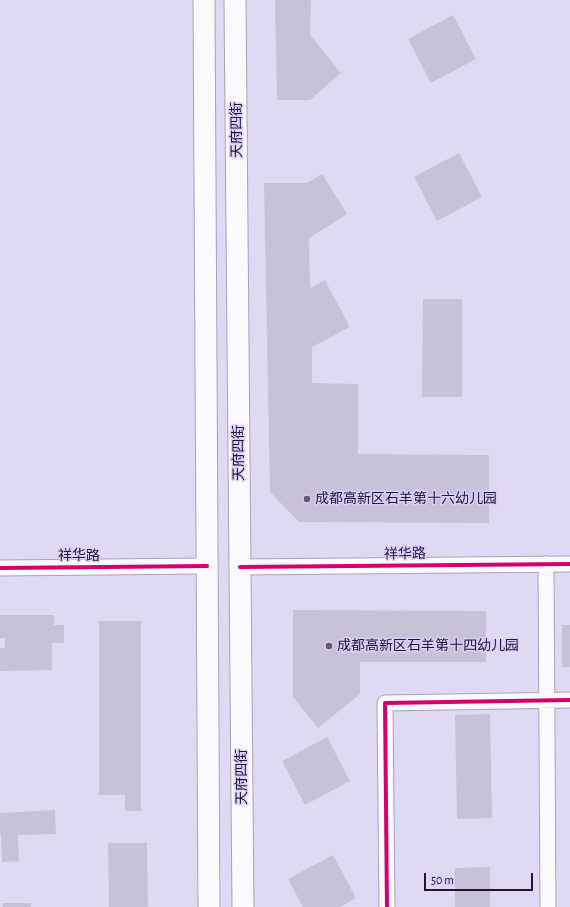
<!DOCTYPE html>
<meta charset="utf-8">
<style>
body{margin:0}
#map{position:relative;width:570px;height:907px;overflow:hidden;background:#e0d9f3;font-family:"Alegreya Sans",sans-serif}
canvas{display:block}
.scale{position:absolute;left:424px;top:873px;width:109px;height:18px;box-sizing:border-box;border:2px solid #1e172d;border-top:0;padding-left:5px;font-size:12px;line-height:14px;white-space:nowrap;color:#1e172d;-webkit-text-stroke:3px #dbcefe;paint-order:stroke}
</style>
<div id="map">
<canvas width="570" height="907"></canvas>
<div class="scale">50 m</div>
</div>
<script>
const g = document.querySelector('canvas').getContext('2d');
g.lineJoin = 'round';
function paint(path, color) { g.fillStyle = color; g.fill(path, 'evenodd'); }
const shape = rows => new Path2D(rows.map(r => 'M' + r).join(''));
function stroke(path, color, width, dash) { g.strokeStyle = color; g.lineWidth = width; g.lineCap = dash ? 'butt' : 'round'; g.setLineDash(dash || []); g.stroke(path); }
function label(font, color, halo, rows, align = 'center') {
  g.font = font + ' "Alegreya Sans","Noto Sans SC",sans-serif'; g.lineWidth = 3; g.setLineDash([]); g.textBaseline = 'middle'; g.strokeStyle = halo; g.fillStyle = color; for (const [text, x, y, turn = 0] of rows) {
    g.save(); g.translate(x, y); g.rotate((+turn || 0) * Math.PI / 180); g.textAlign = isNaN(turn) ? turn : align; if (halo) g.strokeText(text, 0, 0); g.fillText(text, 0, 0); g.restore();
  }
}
paint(shape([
 [275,0,311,0,310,35,341,73,310,100,277,100],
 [453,15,476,59,431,83,408,39],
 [459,153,482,197,437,221,414,177],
 [322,174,347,214,309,238,310,288,325,280,350,327,312,347,312,383,358,384,358,454,489,455,489,523,299,522,270,492,264,183,307,183],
 [423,299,462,299,462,397,422,397],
 [293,610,486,611,486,662,360,662,360,694,318,728,293,697],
 [0,615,54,615,54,625,64,625,64,643,52,643,52,670,0,671,0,648,5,648,5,638,0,638],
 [99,621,141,621,141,811,125,811,125,795,99,795],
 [562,625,570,625,570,667,562,667],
 [490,714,492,818,457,819,455,715],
 [327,737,350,781,305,805,282,761],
 [55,810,56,834,18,835,19,861,2,862,1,834,0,834,0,813],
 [108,843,147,843,148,907,109,907],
 [333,855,356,898,340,907,303,907,288,879],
 [490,867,490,907,455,907,455,868],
 [2,903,31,903,31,907,3,907]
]), '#c8c2d9');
const minor = shape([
 [546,564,548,907],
 [240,567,570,564],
 [0,568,207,566],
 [387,907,385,703,570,700]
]);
const secondary = shape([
 [204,0,209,907],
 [235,0,243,907]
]);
stroke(minor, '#a9a3b9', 17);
stroke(secondary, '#a9a3b9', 23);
stroke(minor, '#faf9fd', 15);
stroke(secondary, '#faf9fd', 21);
stroke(shape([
 [240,567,570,564],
 [0,568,207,566],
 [387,907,385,703,570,700]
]), '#d6006c', 4);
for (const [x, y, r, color] of [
 [307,499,4,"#625b72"],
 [329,646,4,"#625b72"]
]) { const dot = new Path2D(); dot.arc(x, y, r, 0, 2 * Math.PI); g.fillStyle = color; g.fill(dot); stroke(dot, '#dbcefe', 1.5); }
label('14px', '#1e172d', '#dbcefe', [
 ["天府四街",237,130,-90],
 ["天府四街",239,453,-90],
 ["祥华路",405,554,-1],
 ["祥华路",79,556],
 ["天府四街",242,777,-90]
]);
label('14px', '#1e172d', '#dbcefe', [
 ["成都高新区石羊第十六幼儿园",315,499],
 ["成都高新区石羊第十四幼儿园",337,646]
], 'left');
</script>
